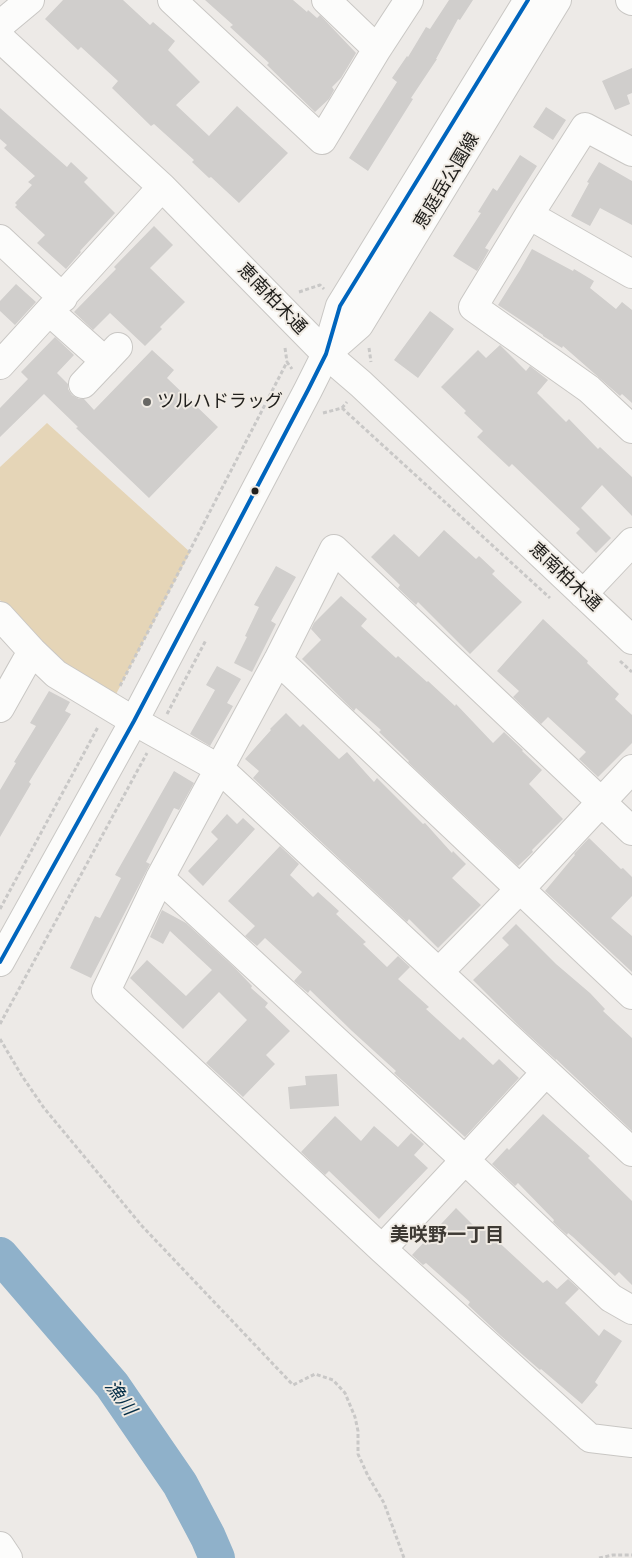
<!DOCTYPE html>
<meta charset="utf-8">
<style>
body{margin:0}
canvas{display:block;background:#edeae7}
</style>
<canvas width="632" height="1558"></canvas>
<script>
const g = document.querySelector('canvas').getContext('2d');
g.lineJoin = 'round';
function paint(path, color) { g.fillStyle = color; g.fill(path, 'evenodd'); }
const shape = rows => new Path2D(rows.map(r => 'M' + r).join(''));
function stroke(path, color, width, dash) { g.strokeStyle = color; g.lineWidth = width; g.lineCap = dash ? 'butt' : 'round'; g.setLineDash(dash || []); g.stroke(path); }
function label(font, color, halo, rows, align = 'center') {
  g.font = font + ' "Noto Sans","Noto Sans JP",sans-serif'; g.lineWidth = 4; g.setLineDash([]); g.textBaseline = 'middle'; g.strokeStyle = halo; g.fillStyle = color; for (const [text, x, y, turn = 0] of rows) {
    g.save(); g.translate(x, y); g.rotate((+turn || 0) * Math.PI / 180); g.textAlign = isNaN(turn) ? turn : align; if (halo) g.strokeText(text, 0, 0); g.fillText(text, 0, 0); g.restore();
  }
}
paint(shape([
 [47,423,190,552,114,698,80,687,0,600,0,467]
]), '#e5d5b7');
stroke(shape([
 [0,1255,112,1385,180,1484,208,1537,217,1558]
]), '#8fb1ca', 36);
paint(shape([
 [63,0,123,0,150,25,153,22,175,41,168,50,200,82,176,105,209,136,237,106,288,153,239,203,211,177,209,178,192,162,194,160,154,124,151,126,112,88,118,81,81,47,78,50,45,19],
 [205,0,293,0,307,12,308,10,317,18,320,15,356,53,341,78,332,87,334,90,329,99,315,112,267,65,269,63,230,27,233,25],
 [449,0,473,0,460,20,458,19,436,59,437,59,411,98,413,99,368,171,349,158,397,82,392,78,407,56,408,57,426,27,430,29],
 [632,68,632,93,627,95,630,104,615,110,602,81],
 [546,107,566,120,553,140,533,127],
 [0,108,67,167,71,162,88,178,84,182,115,213,80,251,81,252,66,269,37,243,45,235,15,207,17,205,15,203,32,185,28,182,35,176,4,148,7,145,0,139],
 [520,155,537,166,485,248,489,250,477,271,453,256,481,213,478,212,493,188,497,191],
 [599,162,632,181,632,225,600,208,590,226,571,216,589,183,587,182],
 [154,226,173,245,150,268,185,302,160,327,162,329,145,346,110,313,93,330,74,312,116,269,114,267],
 [532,249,573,271,574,269,594,281,590,288,616,309,622,302,632,310,632,403,622,394,620,396,563,346,562,348,543,336,543,335,498,305,520,270],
 [16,284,36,302,15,325,0,311,0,301],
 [430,311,454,329,418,378,394,360],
 [55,337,74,355,57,373,68,384,68,389,72,395,79,399,84,399,94,410,152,350,174,370,167,378,218,427,149,498,76,428,78,427,44,394,0,437,0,408,28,379,21,372],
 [500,345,526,371,530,366,548,380,537,393,566,422,569,419,598,449,600,447,632,477,632,516,602,485,581,508,611,538,596,553,576,533,580,529,512,464,509,467,477,437,483,431,464,413,466,411,441,387,478,350,486,358],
 [444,530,476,559,479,556,495,571,492,574,522,602,470,654,418,602,416,605,398,588,400,585,371,557,394,534,419,557],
 [276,566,296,577,271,621,276,624,252,672,234,663,247,637,245,636,259,607,254,605],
 [341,596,367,619,361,626,396,658,398,656,427,682,428,681,455,706,456,704,493,743,504,732,523,750,522,751,542,770,529,784,563,819,532,850,533,852,518,866,408,762,409,761,379,732,381,730,356,708,354,711,302,659,321,640,311,629,314,623],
 [543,619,588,661,587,663,619,694,615,699,632,715,632,743,598,777,579,759,586,752,548,717,541,724,513,697,519,691,497,671],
 [217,666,241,679,227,703,233,706,210,746,190,734,215,690,206,685],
 [49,691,70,702,65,711,71,714,29,782,31,784,0,837,0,790,16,763,14,762,36,726,30,723],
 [286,713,300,727,303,724,339,759,347,752,374,782,377,778,423,824,425,823,452,853,453,851,466,864,452,878,481,905,438,948,409,919,407,922,253,778,259,771,245,759,271,730,270,729],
 [174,771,194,783,179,810,174,808,146,862,150,864,91,978,70,968,95,916,100,918,121,878,115,875],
 [227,814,237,824,243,818,255,829,203,886,188,871,218,839,211,832],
 [589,838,621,869,623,868,632,877,632,896,611,918,632,936,632,972,545,891,575,855,574,854],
 [280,846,299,864,290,875,313,897,318,892,339,911,336,914,366,942,363,944,387,967,398,956,410,967,398,979,429,1007,426,1009,460,1040,463,1037,493,1065,499,1059,519,1078,465,1137,394,1073,396,1071,352,1031,310,990,308,993,294,981,302,972,265,938,257,946,245,936,255,926,228,901],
 [162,910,186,923,235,968,252,986,251,988,268,1003,265,1007,290,1031,266,1055,275,1064,243,1097,206,1063,247,1020,219,992,183,1029,130,978,147,960,186,996,212,970,170,931,163,944,150,937],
 [516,924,556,964,590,993,605,1009,603,1011,632,1038,632,1131,556,1059,556,1060,520,1027,473,980,509,945,502,938],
 [337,1074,339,1106,290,1109,288,1087,306,1085,305,1076],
 [543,1114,590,1156,588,1158,632,1201,632,1285,619,1272,615,1276,573,1237,568,1233,567,1235,553,1222,554,1220,518,1183,515,1186,492,1164,507,1148,509,1150],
 [335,1116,361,1141,374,1126,398,1147,411,1133,424,1144,414,1155,428,1168,379,1219,329,1171,325,1175,301,1152],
 [456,1208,476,1228,479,1224,543,1283,547,1280,557,1289,568,1279,579,1289,565,1303,599,1336,604,1329,622,1341,595,1382,598,1385,582,1404,541,1369,540,1370,501,1336,468,1305,470,1302,426,1263,423,1265,412,1255]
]), '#d0cecc');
const minor = shape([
 [172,0,322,140,377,49,409,0],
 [326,0,377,49],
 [630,0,632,1],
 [0,25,30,0],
 [0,38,162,187,326,354,361,384,632,640],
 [632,152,585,127,529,215,473,307,589,389,632,429],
 [529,215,632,274],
 [0,239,63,298],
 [50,312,105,361],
 [0,365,162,187],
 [83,384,118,347],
 [583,594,632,542],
 [0,616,32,651,56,674,134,721,220,769,632,1152],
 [278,660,632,995],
 [0,708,32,651],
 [632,831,334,549,278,660,160,878,106,991,382,1249,590,1438,632,1443],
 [160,878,465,1160,611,1298,632,1310],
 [439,972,520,889,632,769],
 [382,1249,465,1160,546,1072],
 [0,1546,8,1558]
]);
const major = shape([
 [326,354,359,325,557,0],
 [0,962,134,721,308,390,326,354,340,306,528,0]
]);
stroke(minor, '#c9c7c4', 30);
stroke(major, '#c9c7c4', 30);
stroke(shape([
 [299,292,320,285,324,289],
 [285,348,287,362],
 [369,348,371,362],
 [342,408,550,598],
 [323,413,342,408,347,402],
 [620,661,632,672],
 [120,686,287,362,292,369],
 [167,714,206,640],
 [0,909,98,727],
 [0,1024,147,753],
 [0,1039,22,1076,44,1108,142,1226,293,1385,315,1374,333,1380,345,1393,355,1417,358,1431,358,1454,368,1476,384,1503,404,1558],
 [599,1558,613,1555,632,1555]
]), '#c9c8c7', 3, [4, 2.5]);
stroke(minor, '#fcfcfb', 28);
stroke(major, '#fcfcfb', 28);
stroke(shape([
 [0,962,134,721,308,390,326,354,340,306,528,0]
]), '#0065bd', 4);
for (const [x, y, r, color] of [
 [147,402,5,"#686764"],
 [255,491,4.5,"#21201d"]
]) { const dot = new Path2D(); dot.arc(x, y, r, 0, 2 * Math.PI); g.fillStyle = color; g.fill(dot); stroke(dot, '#f0ebe4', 2); }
label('18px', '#21201d', '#f0ebe4', [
 ["恵庭岳公園線",447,181,-59],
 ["恵南柏木通",272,299,46],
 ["恵南柏木通",565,577,43]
]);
label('18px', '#21201d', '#f0ebe4', [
 ["ツルハドラッグ",157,402]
], 'left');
label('bold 19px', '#3e3a34', '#f0ebe4', [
 ["美咲野一丁目",447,1236]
]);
label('italic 19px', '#042e47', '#f0ebe4', [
 ["漁川",120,1398,54]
]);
</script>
